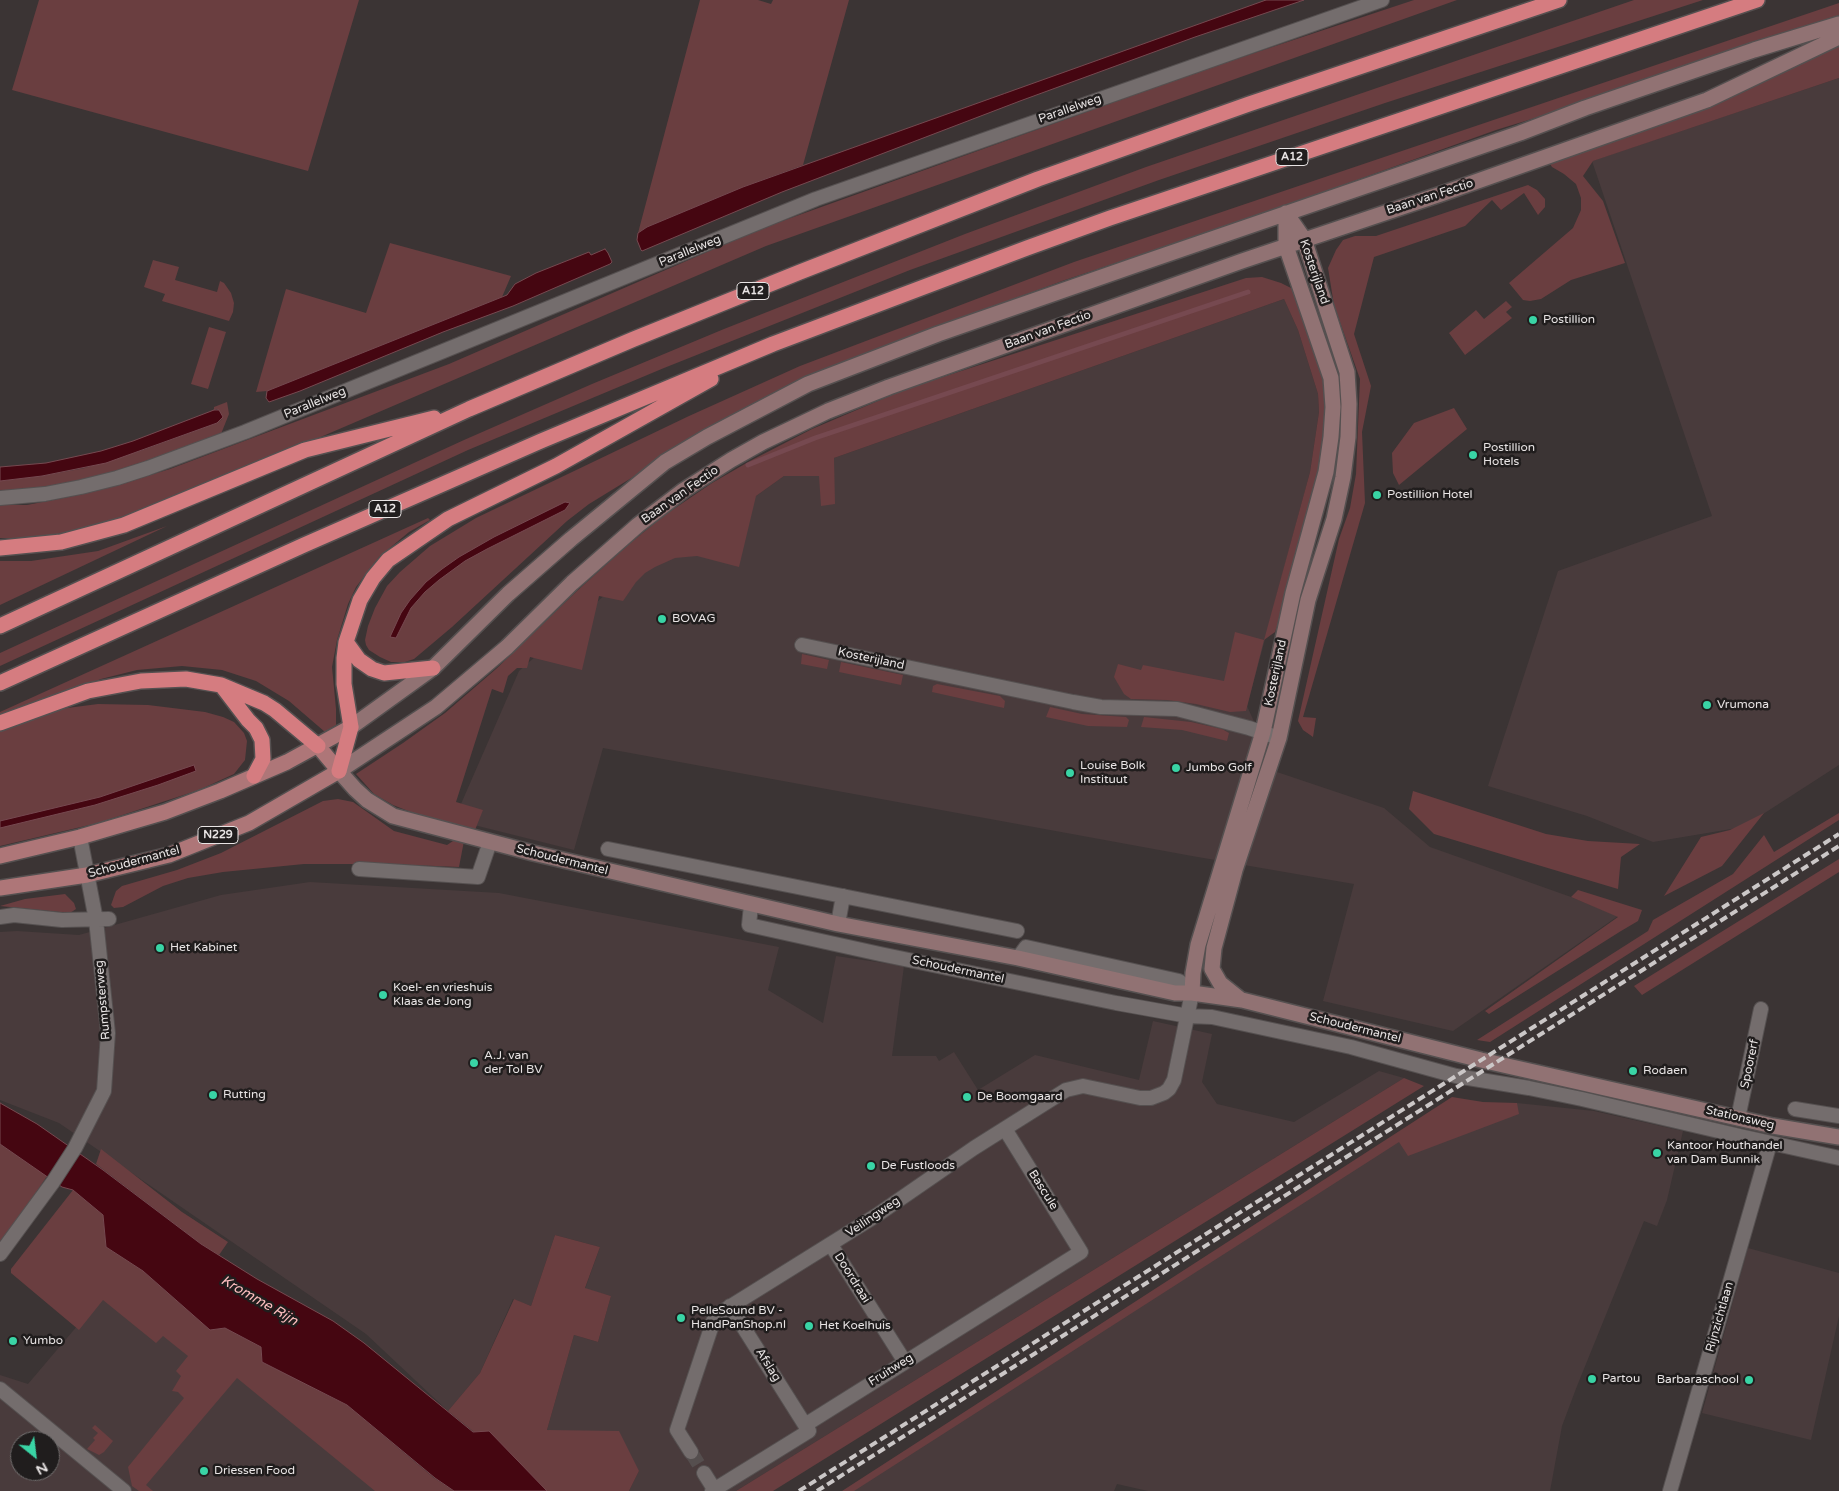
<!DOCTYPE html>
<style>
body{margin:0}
#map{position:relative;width:1839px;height:1491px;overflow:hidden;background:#3b3434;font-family:"Varela Round",sans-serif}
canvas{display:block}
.north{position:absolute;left:10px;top:1431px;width:50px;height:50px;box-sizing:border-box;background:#201d1d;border:1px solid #706d6d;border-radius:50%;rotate:151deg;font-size:14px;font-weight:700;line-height:20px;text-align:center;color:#e8e4e4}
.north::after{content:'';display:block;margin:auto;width:18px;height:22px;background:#39d4a5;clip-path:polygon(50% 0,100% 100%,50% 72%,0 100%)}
</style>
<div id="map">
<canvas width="1839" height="1491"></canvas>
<div class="north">N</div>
</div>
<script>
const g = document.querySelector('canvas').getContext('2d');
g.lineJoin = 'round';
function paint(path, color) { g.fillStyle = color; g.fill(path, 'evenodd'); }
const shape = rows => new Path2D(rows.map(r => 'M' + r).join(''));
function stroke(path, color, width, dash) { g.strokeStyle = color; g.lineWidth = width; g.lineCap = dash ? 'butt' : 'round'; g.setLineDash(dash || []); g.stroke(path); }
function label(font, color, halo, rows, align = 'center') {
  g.font = font + ' "Varela Round",sans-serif'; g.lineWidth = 5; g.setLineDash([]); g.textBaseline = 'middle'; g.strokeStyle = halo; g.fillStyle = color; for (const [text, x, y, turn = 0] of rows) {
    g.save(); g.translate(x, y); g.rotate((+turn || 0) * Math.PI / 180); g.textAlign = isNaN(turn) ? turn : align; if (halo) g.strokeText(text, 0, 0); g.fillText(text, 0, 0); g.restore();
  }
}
paint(shape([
 [1839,78,1839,765,1743,827,1653,842,1587,816,1488,786,1558,571,1712,516,1592,161],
 [1284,299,1298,330,1318,394,1319,412,1310,472,1247,706,1277,772,1384,808,1430,847,1571,897,1618,916,1453,1031,1323,1001,1354,884,1192,856,603,748,574,850,454,820,519,671,668,539,756,496,784,476,820,476,834,458],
 [310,882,499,893,779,947,768,990,823,1023,836,956,904,966,892,1056,936,1056,939,1061,954,1052,978,1090,1035,1055,1139,1080,1153,1021,1212,1034,1202,1082,1217,1104,1294,1122,1379,1071,1404,1078,736,1491,629,1491,639,1471,547,1430,574,1335,598,1342,611,1296,585,1289,600,1247,555,1235,531,1306,513,1299,480,1373,448,1411,366,1334,59,1123,0,1100,0,932,17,931,79,935,221,895],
 [1517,1103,1594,1111,1683,1131,1667,1200,1657,1226,1644,1221,1577,1386,1562,1426,1550,1491,1148,1491,1117,1484,1114,1491,852,1491,1401,1139],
 [1748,1248,1839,1273,1839,1316,1811,1440,1702,1413],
 [106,1292,223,1365,400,1491,0,1491,0,1375,28,1384],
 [20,1441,50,1441,50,1471,20,1471]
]), '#493b3c');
paint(shape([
 [39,0,359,0,308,171,12,90],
 [700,0,758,0,771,4,773,0,849,0,803,165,743,187,647,227,638,233],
 [1414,0,1457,0,766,246,274,457,138,512,92,529,29,538,0,538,0,505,27,505,68,497,124,483,170,469,449,364,760,229,1206,69],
 [1634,0,1703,0,1385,103,1159,180,910,270,664,368,468,450,0,666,0,653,464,440,592,384,724,329,965,234,1146,167],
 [1839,3,1839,19,1662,79,1496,130,1254,217,1065,280,965,317,700,436,589,504,567,521,452,627,414,659,405,662,391,662,380,657,369,650,366,645,365,640,368,626,375,608,387,586,400,572,430,546,476,518,689,416,800,366,1074,262],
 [1839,45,1839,78,1593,161,1583,176,1603,201,1625,263,1571,280,1541,299,1530,301,1523,300,1509,283,1573,228,1581,210,1581,198,1576,184,1564,174,1552,167,1550,164],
 [1528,185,1537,190,1545,199,1545,207,1538,215,1524,193,1501,210,1492,200,1465,226,1374,257,1354,334,1371,386,1362,432,1365,503,1303,717,1316,718,1313,737,1303,730,1298,721,1339,539,1350,508,1356,474,1360,379,1334,305,1328,268,1336,250,1343,240,1355,236,1376,236],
 [390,243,511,276,502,297,267,391,256,392,286,289,366,313],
 [153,260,179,267,175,280,217,292,220,281,224,283,231,293,234,303,233,312,229,321,162,301,165,294,144,287],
 [1262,277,1281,283,1293,289,1322,368,1328,399,1322,464,1289,593,1275,632,1264,640,1246,711,1230,712,1196,704,1167,700,1131,699,1124,694,1114,677,1118,664,1141,670,1143,665,1224,681,1235,632,1264,640,1310,472,1319,412,1318,394,1298,330,1284,299,834,458,835,504,821,506,819,476,784,476,756,496,739,567,697,556,675,558,655,567,645,573,636,582,623,601,599,596,582,670,530,657,527,668,517,668,508,676,503,693,492,689,456,802,483,810,475,830,472,832,436,822,393,805,374,794,356,774,403,743,445,713,496,669,578,590,629,544,665,515,712,483,750,461,812,429,906,389,1246,278],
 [1506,301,1512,307,1506,312,1512,318,1465,355,1449,333,1476,310,1484,319],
 [209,327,226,332,208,389,191,384],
 [227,402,229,414,221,434,152,460,105,475,47,488,0,493,0,481,42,476,85,468,143,450,217,423,222,419,217,409,214,410,214,407],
 [1454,408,1467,429,1399,485,1393,473,1392,453,1414,423],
 [428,518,430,520,409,532,379,557,356,587,348,604,337,640,332,667,336,709,336,725,325,732,289,701,256,681,222,670,182,666,137,670,101,679,0,717,0,712],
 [167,526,0,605,0,561,31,561,98,551],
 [802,654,829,660,827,669,801,664],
 [841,662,903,675,901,685,839,672],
 [937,684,1000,696,1005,701,1004,708,932,692,933,686],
 [98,704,148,705,205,712,223,717,234,722,244,733,247,741,245,760,234,774,199,790,98,823,0,846,0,731,52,710],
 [1050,707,1082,714,1126,717,1129,720,1127,727,1088,726,1046,717],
 [1144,717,1191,722,1222,729,1229,733,1227,741,1182,730,1141,727],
 [1413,791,1546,834,1588,841,1640,844,1621,857,1618,889,1434,834,1409,809],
 [338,799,353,802,394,831,447,845,456,839,464,841,459,867,387,864,304,864,223,872,188,878,163,886,123,907,114,908,111,905,116,891,122,886,177,870,221,853,323,801],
 [1764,813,1722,866,1664,896,1701,837,1730,830],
 [1839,813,1839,820,1490,1042,1477,1040,1648,931,1653,920,1733,874,1764,835,1774,852],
 [1839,859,1839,872,1642,995,1634,986],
 [1578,890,1642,910,1638,921,1621,931,1489,1014,1485,1011,1618,917,1571,897],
 [65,894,74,903,76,909,70,913,0,906,25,899],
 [1404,1078,1424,1086,773,1491,736,1491],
 [1452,1097,1483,1102,1517,1103,1519,1114,1408,1156,1399,1142,854,1491,842,1491],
 [0,1144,47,1176,0,1247],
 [101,1149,182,1212,228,1242,219,1255,201,1244,96,1164],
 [73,1190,103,1215,106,1247,143,1271,210,1330,225,1328,261,1347,262,1362,347,1405,434,1478,454,1491,375,1491,237,1378,146,1485,153,1491,139,1491,132,1486,128,1467,184,1398,178,1392,172,1391,181,1376,176,1371,188,1356,163,1336,156,1343,103,1300,79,1330,11,1273,11,1269],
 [555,1235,600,1247,585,1288,611,1296,598,1342,574,1335,547,1430,619,1431,639,1471,629,1491,547,1491,448,1411,480,1373,514,1299,531,1306],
 [95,1425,113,1441,104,1452,99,1455,87,1449,95,1440,93,1438,98,1433,92,1428]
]), '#6a3e40');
const water = shape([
 [1266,0,1304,0,1195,37,1020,101,782,192,642,251,641,250,637,240,638,233,647,227,743,187,1266,0],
 [605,249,608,253,612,262,610,264,513,306,443,332,300,391,269,402,266,398,267,391,507,295,515,284,536,273,589,252,591,255,605,249],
 [214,410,219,410,223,417,217,423,106,463,42,476,0,481,0,467,46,463,101,451,133,441,214,410],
 [565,502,570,503,565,510,487,549,465,561,439,580,425,592,411,608,396,638,390,637,401,613,410,600,426,582,442,569,459,557,494,537,565,502],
 [194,765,196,771,158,785,95,805,0,828,0,821,100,797,194,765],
 [0,1103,37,1124,103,1170,201,1244,257,1279,333,1321,364,1343,473,1432,489,1431,547,1491,454,1491,435,1478,347,1405,262,1362,261,1347,225,1328,210,1330,143,1271,106,1247,103,1215,73,1190,62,1187,0,1144,0,1103]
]);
paint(water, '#450611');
stroke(water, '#764950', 1);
stroke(shape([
 [748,465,815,438,1248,292]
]), '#764950', 5);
stroke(shape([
 [691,1452,704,1473]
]), '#554e4e', 14, [14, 7]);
const street = shape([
 [0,498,45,494,81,487,117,478,148,468,245,432,816,199,1382,0],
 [802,645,1073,702,1101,707,1177,709,1249,728,1279,738],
 [608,849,1017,931],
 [359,869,478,877,490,842],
 [751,905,749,925,880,954,1116,1003,1188,1016,1212,1017,1351,1047,1456,1076,1529,1088,1582,1099,1740,1136,1839,1158],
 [0,917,14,915,62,920,109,919],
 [838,924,843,896],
 [1795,1109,1839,1116],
 [1738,1118,1761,1009],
 [831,1245,905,1362],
 [0,1254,53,1182,75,1148,104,1091,108,1033,96,920,80,837],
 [730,1306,805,1425],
 [0,1389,124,1491],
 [691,1452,677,1430,715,1316,877,1215,974,1148,1066,1090,1083,1086,1140,1098,1151,1098,1164,1093,1169,1089,1174,1080,1192,993,1179,981,1026,947,1018,958],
 [704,1473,714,1489],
 [712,1491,809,1431,805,1425,1081,1252,1005,1129],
 [1670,1491,1770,1143]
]);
const secondary = shape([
 [1839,37,1707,100,1441,194,1242,261,889,387,828,411,763,442,731,460,684,490,638,525,572,583,507,647,436,707,339,771,355,789,367,800,393,816,533,853,838,924,1018,958,1175,993,1192,993,1242,1000,1481,1060,1773,1126,1839,1137],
 [351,727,433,668,508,594,571,539,665,462,707,437,808,384,938,334,1133,266,1520,133,1585,108,1754,50,1839,24],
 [1192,993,1193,973,1198,945,1263,732,1293,593,1326,472,1331,437,1333,407,1331,378,1286,246,1286,213],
 [1240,999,1220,983,1212,969,1214,948,1235,870,1279,738,1308,600,1334,519,1343,477,1348,437,1349,404,1347,372,1304,239,1286,213]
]);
const primary = shape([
 [0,856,80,837,165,812,220,791,287,762,351,727],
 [0,888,87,875,169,855,249,823,339,771,318,746]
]);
const highway = shape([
 [0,548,61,542,124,525,305,450,434,418],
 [0,626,469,409,634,339,800,272,1038,179,1249,104,1559,0],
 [346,642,359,660,372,669,384,673,433,668],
 [0,683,304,545,541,441,773,344,1027,248,1110,218,1757,0],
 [222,686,248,720,256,728,262,740,263,759,254,776],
 [0,723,88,691,141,681,186,679,221,685,264,703,275,710,318,746],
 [339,771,351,727,344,684,344,658,346,642,360,600,373,578,388,560,448,519,556,466,711,379]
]);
stroke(street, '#555050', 16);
stroke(secondary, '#555050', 18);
stroke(primary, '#555050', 18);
stroke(highway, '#555050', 18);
stroke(street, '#746d6d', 14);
stroke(secondary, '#917273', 15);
stroke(primary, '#ae7678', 15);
stroke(highway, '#d57c80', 15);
stroke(shape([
 [799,1491,1839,834],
 [817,1491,1839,846]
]), '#cbc7c7', 4, [8, 4]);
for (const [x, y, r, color] of [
 [1533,320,5,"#39d4a5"],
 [1473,455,5,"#39d4a5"],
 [1377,495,5,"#39d4a5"],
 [662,619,5,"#39d4a5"],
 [1707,705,5,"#39d4a5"],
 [1176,768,5,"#39d4a5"],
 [1070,773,5,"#39d4a5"],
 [160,948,5,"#39d4a5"],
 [383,995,5,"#39d4a5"],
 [474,1063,5,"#39d4a5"],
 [1633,1071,5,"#39d4a5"],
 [213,1095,5,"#39d4a5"],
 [967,1097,5,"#39d4a5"],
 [1657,1153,5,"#39d4a5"],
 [871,1166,5,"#39d4a5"],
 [681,1318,5,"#39d4a5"],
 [809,1326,5,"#39d4a5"],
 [13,1341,5,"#39d4a5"],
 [1592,1379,5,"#39d4a5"],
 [1749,1380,5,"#39d4a5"],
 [204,1471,5,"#39d4a5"]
]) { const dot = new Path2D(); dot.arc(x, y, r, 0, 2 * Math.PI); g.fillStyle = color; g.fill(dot); stroke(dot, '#201d1d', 2); }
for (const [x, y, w] of [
 [1292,157,32],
 [753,291,32],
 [385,509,32],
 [218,835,40]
]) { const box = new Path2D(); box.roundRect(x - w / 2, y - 8.5, w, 17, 4); g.fillStyle = '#201d1d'; g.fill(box); stroke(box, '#e8e4e4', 1); }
label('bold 11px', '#e8e4e4', null, [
 ["A12",1292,157],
 ["A12",753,291],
 ["A12",385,509],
 ["N229",218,835]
]);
label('12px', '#e8e4e4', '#201d1d', [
 ["Parallelweg",1070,109,-19],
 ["Baan van Fectio",1430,197,-18],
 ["Parallelweg",690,251,-22],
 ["Kosterijland",1314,272,71],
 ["Baan van Fectio",1048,330,-20],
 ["Parallelweg",315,403,-22],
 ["Baan van Fectio",680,495,-35],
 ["Kosterijland",871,659,12],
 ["Kosterijland",1276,673,-78],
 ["Schoudermantel",562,860,14],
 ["Schoudermantel",134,862,-15],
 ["Schoudermantel",958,970,12],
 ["Rumpsterweg",103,1000,-95],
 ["Schoudermantel",1355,1028,14],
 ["Spoorerf",1750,1064,-78],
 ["Stationsweg",1740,1118,13],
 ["Bascule",1043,1190,58],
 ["Veilingweg",873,1217,-34],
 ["Doordraai",852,1278,58],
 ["Rijnzichtlaan",1720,1317,-74],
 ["Afslag",768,1365,58],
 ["Fruitweg",891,1370,-32]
]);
label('12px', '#e8e4e4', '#201d1d', [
 ["Postillion",1543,320],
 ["Postillion",1483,448],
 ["Hotels",1483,462],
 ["Postillion Hotel",1387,495],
 ["BOVAG",672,619],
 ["Vrumona",1717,705],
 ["Louise Bolk",1080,766],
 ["Instituut",1080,780],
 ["Jumbo Golf",1186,768],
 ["Het Kabinet",170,948],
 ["Koel- en vrieshuis",393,988],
 ["Klaas de Jong",393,1002],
 ["A.J. van",484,1056],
 ["der Tol BV",484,1070],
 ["Rodaen",1643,1071],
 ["Rutting",223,1095],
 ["De Boomgaard",977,1097],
 ["Kantoor Houthandel",1667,1146],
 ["van Dam Bunnik",1667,1160],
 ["De Fustloods",881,1166],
 ["PelleSound BV -",691,1311],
 ["HandPanShop.nl",691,1325],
 ["Het Koelhuis",819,1326],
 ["Yumbo",23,1341],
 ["Partou",1602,1379],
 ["Barbaraschool",1739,1380,"right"],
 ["Driessen Food",214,1471]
], 'left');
label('italic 14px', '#fdbebf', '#201d1d', [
 ["Kromme Rijn",259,1301,30]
]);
</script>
